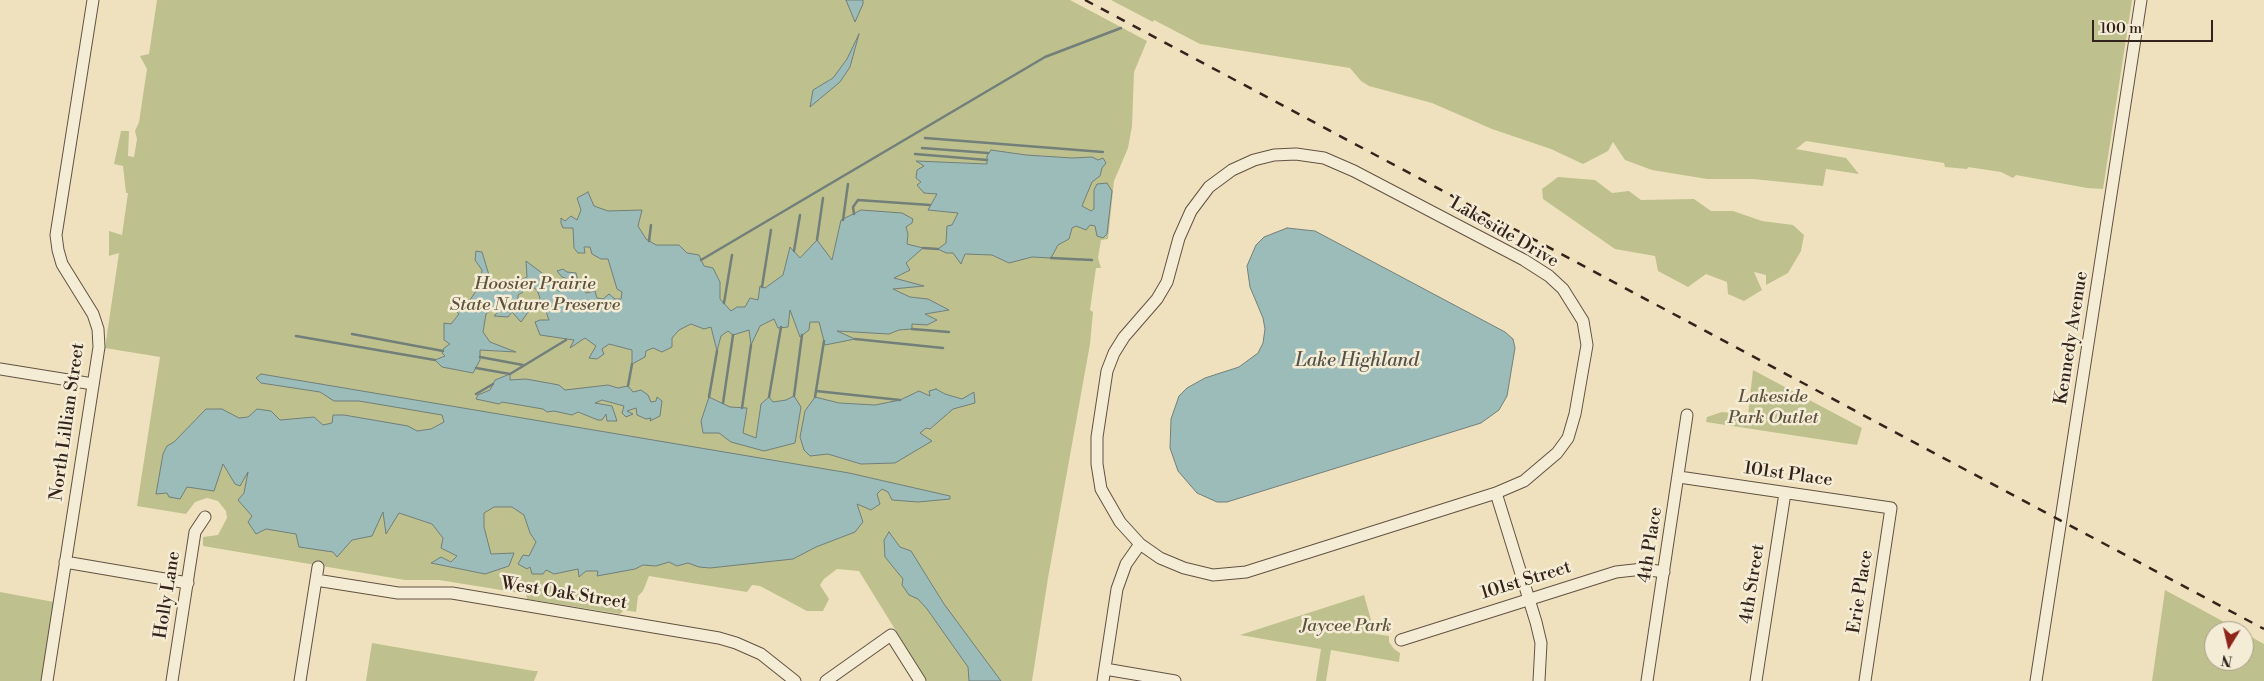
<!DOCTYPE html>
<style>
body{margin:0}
#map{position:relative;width:2264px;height:681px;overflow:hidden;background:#efe1be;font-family:"Libre Bodoni",serif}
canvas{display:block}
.north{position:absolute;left:2204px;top:621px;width:50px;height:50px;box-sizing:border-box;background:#f5ecd5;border:1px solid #a79c8b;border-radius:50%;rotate:189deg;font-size:14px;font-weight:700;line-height:20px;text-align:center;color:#33231c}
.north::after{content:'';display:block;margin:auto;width:18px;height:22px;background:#8f2418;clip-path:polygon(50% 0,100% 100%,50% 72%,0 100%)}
.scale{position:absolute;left:2092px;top:20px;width:121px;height:22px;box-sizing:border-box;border:2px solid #33231c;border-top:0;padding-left:6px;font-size:15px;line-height:18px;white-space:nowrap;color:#33231c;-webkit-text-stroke:4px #f5ecd5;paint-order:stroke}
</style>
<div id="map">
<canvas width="2264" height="681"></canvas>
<div class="north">N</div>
<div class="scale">100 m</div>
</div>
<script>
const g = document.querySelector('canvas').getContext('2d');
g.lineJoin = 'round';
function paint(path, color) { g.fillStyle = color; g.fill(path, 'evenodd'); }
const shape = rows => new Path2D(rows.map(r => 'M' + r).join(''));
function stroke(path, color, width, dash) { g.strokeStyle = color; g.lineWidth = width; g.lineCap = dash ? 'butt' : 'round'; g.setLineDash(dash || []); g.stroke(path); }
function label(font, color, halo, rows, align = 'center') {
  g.font = font + ' "Libre Bodoni",serif'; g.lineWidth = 5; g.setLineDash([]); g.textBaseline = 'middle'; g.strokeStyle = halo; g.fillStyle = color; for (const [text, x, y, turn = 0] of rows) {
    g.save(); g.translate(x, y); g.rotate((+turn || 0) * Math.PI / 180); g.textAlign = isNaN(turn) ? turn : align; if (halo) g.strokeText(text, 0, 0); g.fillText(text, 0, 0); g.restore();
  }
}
paint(shape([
 [157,0,1070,0,1147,41,1134,72,1132,126,1128,148,1114,181,1108,239,1101,240,1098,258,1101,268,1096,268,1090,310,1093,312,1090,344,1048,578,1032,681,927,681,859,571,837,569,824,579,820,585,829,599,823,611,807,611,760,586,752,585,747,592,649,576,643,591,638,596,636,612,624,610,620,614,527,599,526,594,439,580,405,580,203,546,203,537,218,535,227,518,226,511,218,501,207,498,195,502,186,514,137,506,160,357,105,348,119,253,109,256,109,231,122,235,128,193,126,193,123,166,114,164,121,131,129,131,128,156,134,157,137,139,135,131,139,122,147,69,140,56,149,54],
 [1111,0,2132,0,2103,189,2087,188,2016,175,2013,178,2001,172,1968,167,1967,169,1945,167,1944,163,1806,141,1796,149,1846,158,1859,174,1826,169,1823,186,1753,179,1707,179,1652,170,1625,160,1613,142,1608,151,1583,164,1551,149,1492,129,1432,103,1369,86,1361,81,1350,68,1200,44,1154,20,1153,22],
 [1558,177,1595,180,1612,193,1629,191,1641,200,1694,199,1711,211,1733,211,1762,221,1793,225,1804,235,1801,251,1788,273,1766,285,1766,275,1754,272,1762,290,1744,301,1728,294,1727,282,1706,274,1688,287,1658,271,1655,256,1615,249,1543,199,1542,189],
 [1753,370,1862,428,1857,445,1706,422,1707,417,1722,412,1748,415],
 [2165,590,2241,631,2214,631,2214,661,2244,661,2244,633,2264,644,2264,681,2152,681],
 [0,592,59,603,47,681,0,681],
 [1364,595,1375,634,1389,636,1389,642,1394,649,1400,653,1399,662,1331,650,1326,681,1316,681,1321,649,1240,635],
 [372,643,534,671,538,671,534,681,366,681]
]), '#bec18e');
const water = shape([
 [846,0,863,0,863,4,855,22,846,0],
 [859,34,850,67,840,82,810,107,813,90,833,78,847,59,859,34],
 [991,150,1026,155,1072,158,1092,157,1098,160,1103,158,1106,163,1102,168,1100,176,1092,182,1082,206,1091,211,1094,209,1094,190,1097,184,1107,183,1112,191,1107,234,1103,238,1097,236,1095,226,1090,225,1086,230,1076,226,1072,228,1069,239,1058,245,1051,258,1032,257,1009,263,992,255,965,254,961,264,953,253,946,253,938,249,946,243,947,226,952,225,958,213,928,210,937,194,924,193,917,185,921,182,916,178,917,170,924,166,916,161,987,164,987,156,991,150],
 [588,192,594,206,608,211,642,210,638,226,646,239,656,245,679,245,687,253,699,255,704,266,713,268,720,282,720,299,731,311,737,307,745,307,750,298,758,300,760,286,765,288,783,275,790,247,800,258,817,240,832,260,841,220,861,210,902,213,913,219,912,223,906,227,908,234,907,244,923,248,906,263,910,270,894,278,924,286,893,289,910,297,928,299,949,310,925,314,937,320,927,325,912,324,912,329,899,330,889,334,837,331,855,339,825,345,819,322,810,322,809,330,800,337,790,310,788,327,778,328,774,319,760,326,751,345,749,330,733,335,728,331,721,336,717,351,711,327,704,329,691,324,679,330,672,338,672,347,662,352,653,348,646,351,645,357,632,364,632,350,609,344,602,349,604,354,597,359,589,358,596,346,585,338,570,348,574,340,540,335,535,322,540,320,549,320,544,306,536,306,540,298,537,290,528,284,520,288,523,292,518,295,518,302,531,308,521,322,512,312,508,317,494,316,498,312,493,308,486,314,483,332,490,342,516,352,480,350,480,360,473,373,442,367,435,360,445,356,442,353,444,348,450,344,444,340,444,323,451,324,459,314,454,309,457,304,466,306,480,285,482,270,475,260,476,251,482,252,492,285,505,290,512,288,513,284,527,277,526,261,546,276,546,281,559,285,558,291,564,290,568,279,562,277,557,271,563,269,567,272,576,273,579,285,586,293,595,291,597,298,603,299,609,294,615,299,621,299,622,292,617,289,608,259,601,259,592,254,590,247,584,247,585,253,578,253,574,248,573,228,563,228,561,223,561,218,565,221,571,216,577,220,581,210,577,198,588,192],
 [1287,228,1315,231,1505,332,1513,339,1515,348,1507,396,1499,410,1481,423,1227,502,1217,502,1197,493,1178,471,1170,448,1171,419,1179,396,1187,388,1205,378,1239,367,1258,353,1263,343,1265,329,1263,318,1250,287,1247,266,1256,245,1264,237,1287,228],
 [261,374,849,473,950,496,950,499,918,502,892,500,888,492,882,489,877,494,880,504,871,510,857,504,863,522,855,532,816,547,793,559,710,568,699,567,688,563,677,566,669,562,656,566,643,565,635,569,597,576,598,571,586,571,579,577,578,569,554,574,546,570,543,574,532,574,530,567,527,569,518,564,523,555,529,556,536,542,530,533,524,515,512,507,494,507,484,513,484,527,491,554,514,553,509,566,485,574,431,563,441,557,451,562,457,556,441,548,443,538,432,524,399,513,386,534,383,512,372,536,352,540,337,557,333,552,299,547,296,534,266,529,256,534,248,522,252,516,238,500,244,493,248,472,240,486,235,484,223,464,214,491,187,487,180,499,169,497,167,493,156,494,163,454,167,446,174,442,206,409,222,409,239,418,248,417,257,409,271,411,280,420,314,417,323,425,332,423,333,415,344,415,408,426,417,431,431,429,444,422,442,415,359,401,334,401,320,392,261,383,256,378,261,374],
 [510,374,510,380,526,379,559,385,565,390,608,385,618,388,628,386,633,392,641,390,648,395,651,402,656,401,657,397,662,401,660,416,650,421,651,418,646,419,637,415,636,408,627,411,633,414,626,417,622,413,624,406,602,400,595,403,612,406,617,421,607,421,606,414,602,420,598,420,578,412,572,415,554,411,547,412,543,409,502,402,499,404,476,399,478,395,490,390,495,380,510,374],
 [936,389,945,394,962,399,974,392,975,403,953,409,930,429,926,428,920,433,932,441,895,463,861,464,828,454,810,456,804,450,800,437,805,411,815,397,839,403,875,405,900,400,919,391,930,396,929,391,936,389],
 [794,396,801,407,795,443,764,451,731,442,719,433,703,433,701,421,709,397,730,407,747,408,743,433,756,438,761,404,769,397,773,402,786,400,794,396],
 [889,532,900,547,911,551,944,604,1001,681,969,681,968,667,927,609,918,599,909,595,902,585,903,579,885,557,884,540,889,532]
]);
paint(water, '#9cbcb9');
stroke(water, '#727f7a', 1);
stroke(shape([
 [925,138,1103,152],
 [922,148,988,153],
 [915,154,987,160],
 [854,214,853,207,858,200,930,205],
 [843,220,848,184],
 [817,240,823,198],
 [649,241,651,225],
 [923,248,938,249],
 [794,251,800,215],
 [1051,258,1092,260],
 [701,260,1045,57,1121,28],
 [762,287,771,230],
 [724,303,732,255],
 [912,329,949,332],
 [352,334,443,351],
 [296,336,435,360],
 [855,339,943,348],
 [480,357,523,365],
 [476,368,510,374,566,340],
 [628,386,632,364],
 [816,391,900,400],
 [476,394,493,384],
 [794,396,802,335],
 [709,397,717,351],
 [769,397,781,327],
 [815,397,824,341],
 [723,403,733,335],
 [742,408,751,345]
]), '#727f7a', 2.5);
const minor = shape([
 [1296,154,1324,158,1354,171,1524,260,1549,276,1563,289,1583,321,1587,345,1575,414,1568,438,1557,453,1524,481,1496,493,1246,572,1213,575,1184,568,1160,558,1140,544,1120,522,1101,489,1097,464,1097,437,1107,371,1114,353,1124,337,1157,299,1167,282,1179,238,1191,211,1209,187,1232,170,1254,160,1274,155,1296,154],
 [0,369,93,384],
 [1679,477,1891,508,1865,681],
 [1496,493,1536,622,1541,643,1539,681],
 [65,562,188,583],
 [316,580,398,593,452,593,719,638,736,643,761,654,795,681],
 [1401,640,1616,572,1643,569,1664,572],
 [1105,669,1175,681],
 [47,681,99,347,98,329,93,314,62,264,58,250,56,235,93,0],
 [172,681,195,532,205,517],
 [300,681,318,567],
 [826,681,891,635,920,681],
 [1103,681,1117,589,1126,564,1140,544],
 [1647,681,1687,415],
 [1756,681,1785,493],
 [2036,681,2141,0]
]);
stroke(minor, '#625244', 13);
stroke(minor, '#f5ecd5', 11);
stroke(shape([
 [1085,0,2264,629]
]), '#33231c', 2.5, [9, 9]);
label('18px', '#33231c', '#f5ecd5', [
 ["Lakeside Drive",1504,233,30],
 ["Kennedy Avenue",2072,338,-81],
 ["North Lillian Street",68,422,-82],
 ["101st Place",1788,475,8],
 ["4th Place",1651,545,-81],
 ["101st Street",1526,581,-17],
 ["4th Street",1753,584,-81],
 ["Erie Place",1861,592,-81],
 ["West Oak Street",564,594,9],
 ["Holly Lane",168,595,-81]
]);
label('italic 18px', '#5d523e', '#f5ecd5', [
 ["Hoosier Prairie",535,285],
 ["State Nature Preserve",535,306],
 ["Lakeside",1773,398],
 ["Park Outlet",1773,419],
 ["Jaycee Park",1346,627]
]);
label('italic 19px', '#52514b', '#f5ecd5', [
 ["Lake Highland",1357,361]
]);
</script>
